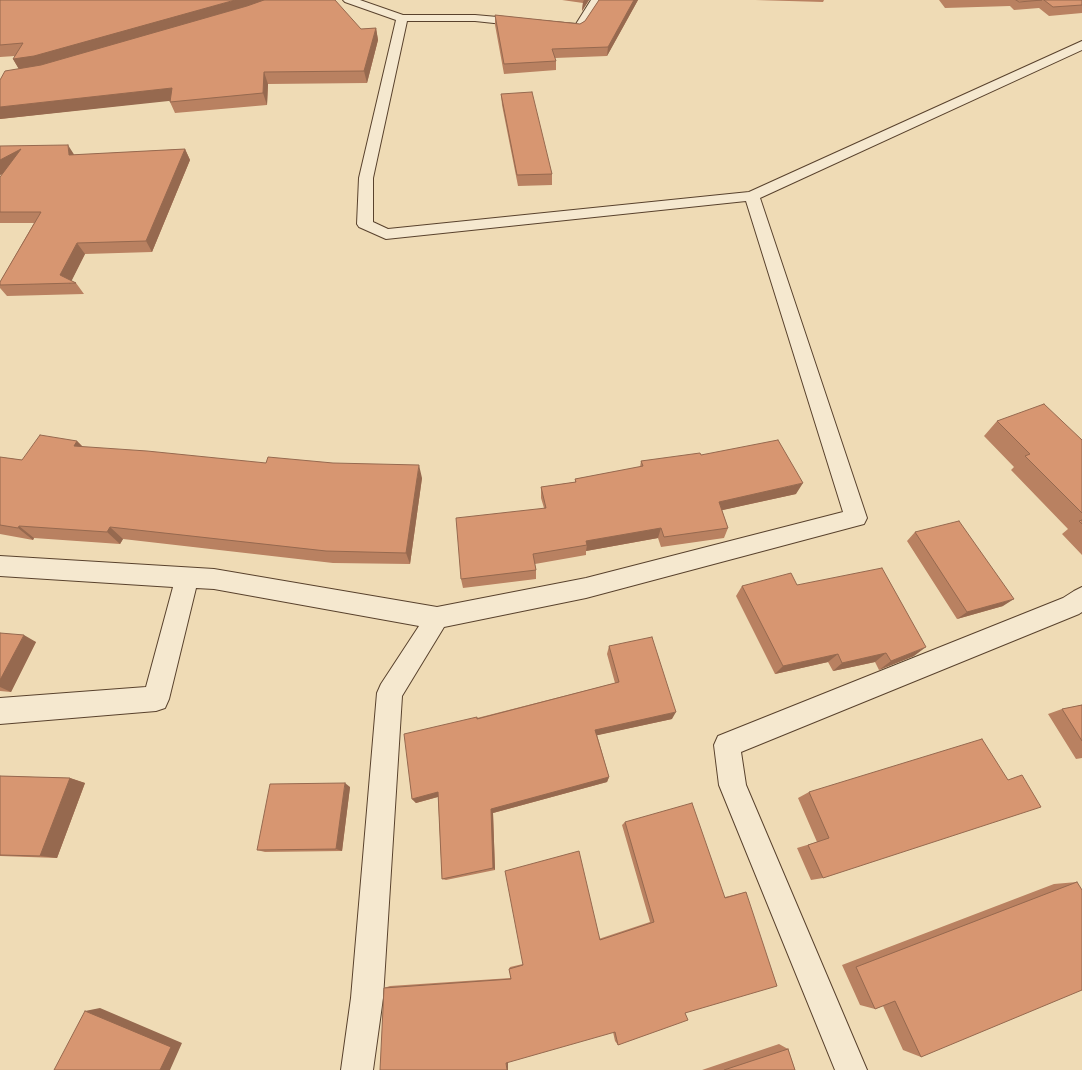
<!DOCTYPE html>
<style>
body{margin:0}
canvas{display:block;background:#efdbb5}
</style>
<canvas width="1082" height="1070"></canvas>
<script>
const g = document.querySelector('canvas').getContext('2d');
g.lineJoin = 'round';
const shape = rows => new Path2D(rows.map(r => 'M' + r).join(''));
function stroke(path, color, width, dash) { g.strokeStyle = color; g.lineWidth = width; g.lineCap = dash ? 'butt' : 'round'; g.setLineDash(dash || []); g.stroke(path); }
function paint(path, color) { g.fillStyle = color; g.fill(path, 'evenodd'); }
const minor = shape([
 [343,0,360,0,403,15,475,15,576,24,591,0,603,0,583,30,579,32,475,21,407,21,373,178,373,222,388,229,749,192,1082,41,1082,50,760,198,867,518,864,524,586,598,444,627,402,696,383,998,373,1070,341,1070,351,998,377,693,381,684,419,626,214,589,196,588,169,699,165,708,156,711,0,724,0,698,146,687,173,587,0,576,0,556,214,569,437,607,586,578,843,512,746,201,386,239,359,227,357,224,359,178,396,20,345,2,343,0],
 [1082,587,1082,612,1079,614,741,752,746,785,867,1070,835,1070,719,785,714,745,718,736,1063,598,1074,591,1082,587]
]);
stroke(minor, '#59422d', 2);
paint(minor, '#f5e8cf');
paint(shape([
 [0,0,361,29,376,28,378,40,367,83,268,84,267,105,175,113,170,102,170,100,0,119,0,80,19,69,13,59,15,56,0,57],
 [562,0,589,0,582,11,583,3],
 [599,0,638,0,607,56,555,58,556,61,556,70,504,74,495,25,495,15,580,24,585,21],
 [755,0,824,0,823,2],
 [939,0,1082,0,1082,13,1049,16,1039,8,1014,10,1010,6,945,8],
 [501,94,552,174,552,185,518,186,502,105],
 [0,146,74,155,185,149,190,160,152,252,85,254,71,281,76,283,84,294,7,296,0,288,0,282,34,223,0,223,0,177,2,174,0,175],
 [997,421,1082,440,1082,555,1062,534,1068,529,1011,470,1014,467,984,436],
 [77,441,83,447,422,478,410,564,333,563,123,539,120,544,34,538,33,540,0,534,0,457,22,460],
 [701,455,796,494,722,510,728,528,724,538,661,547,658,538,586,551,586,555,535,564,536,570,536,579,463,588,461,579,544,508,541,498,541,487,575,482,575,479,640,467,641,461],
 [915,532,1003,606,957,619,907,541],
 [797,585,914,656,879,670,875,662,833,671,828,662,775,674,736,596,742,586],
 [0,633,36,642,11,692,0,691],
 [609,646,672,719,597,735,609,777,607,782,493,813,495,870,446,880,442,879,438,797,416,803,412,799,477,718,615,683,607,654],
 [1082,705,1082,758,1076,759,1048,714,1062,709],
 [0,776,70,778,85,783,57,858,0,856],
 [1008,780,823,878,811,880,797,848,817,842,798,798,809,792],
 [350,787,342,851,265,852,257,850],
 [625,822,725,897,746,892,685,1013,618,1045,615,1041,613,1032,384,988,390,986,511,978,509,969,510,967,523,964,650,922,622,825],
 [1077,882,921,1057,903,1050,883,1006,875,1009,860,1005,842,965,1054,884],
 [779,1044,788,1049,795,1070,702,1070]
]), '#b98161');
paint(shape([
 [235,0,270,0,20,71,13,59],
 [584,0,589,0,582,11,583,2],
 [634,0,638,0,607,56,608,47],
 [376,28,378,40,367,83,364,71],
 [264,72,268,84,267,105,263,93],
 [172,88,178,100,0,119,0,107],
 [68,145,75,156,69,155],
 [21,149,28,160,0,175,0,160],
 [185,149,190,160,152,252,146,241],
 [77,243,85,254,70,284,60,275],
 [77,441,90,454,74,446],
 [419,465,422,478,410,564,406,553],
 [803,483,796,494,714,512,719,502],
 [19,526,34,538,33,540,18,528],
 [110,527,123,539,120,544,107,532],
 [661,528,658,538,586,551,587,545,586,541],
 [1014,599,1003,606,957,619,967,612],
 [24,635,36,642,11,692,0,687,0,680],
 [926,647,914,656,879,670,891,661],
 [886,653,875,662,833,671,842,663],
 [838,654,828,662,775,674,783,666],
 [676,712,672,719,594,736,595,730],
 [609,777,607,782,493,813,495,870,493,868,491,809],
 [70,778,85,783,57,858,40,856],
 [345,783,350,787,342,851,336,849],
 [438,792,441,796,416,803,412,799],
 [100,1008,182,1043,170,1070,160,1070,85,1011],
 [508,1058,508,1070,507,1070,506,1063]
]), '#96694f');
const building = shape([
 [0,0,235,0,34,56,13,59,23,43,0,45,0,0],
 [264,0,335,0,361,29,376,28,364,71,264,72,263,93,170,102,172,88,0,107,0,80,5,71,41,65,247,6,264,0],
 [599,0,634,0,608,47,552,49,556,61,504,64,495,15,580,24,585,21,599,0],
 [1016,0,1042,0,1019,2,1016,0],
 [1044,0,1082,0,1082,5,1053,7,1044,0],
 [532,92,552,174,517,175,501,94,532,92],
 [68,145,69,155,185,149,146,241,77,243,60,275,76,283,0,285,0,282,41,212,0,212,0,177,21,149,0,160,0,146,68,145],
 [1044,404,1082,440,1082,513,1025,456,1030,454,997,421,1044,404],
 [40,435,77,441,74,446,147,451,266,463,268,457,333,463,419,465,406,553,326,551,110,527,107,532,19,526,18,528,0,525,0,457,22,460,40,435],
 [778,440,803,483,719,502,728,528,664,537,661,528,586,541,587,545,533,554,536,570,461,579,456,518,546,508,541,487,576,482,575,479,643,466,641,461,700,453,701,455,778,440],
 [1082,520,1082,524,1079,521,1082,520],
 [959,521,1014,599,967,612,915,532,959,521],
 [882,568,926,647,891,661,886,653,842,663,838,654,783,666,742,586,791,573,797,585,882,568],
 [0,633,24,635,0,680,0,633],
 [652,637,676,712,595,730,609,777,491,809,493,868,442,879,438,792,412,799,404,734,477,717,477,719,619,682,609,646,652,637],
 [1082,705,1082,741,1062,709,1082,705],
 [982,739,1008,780,1022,775,1041,807,823,878,808,845,829,838,809,792,982,739],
 [0,776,70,778,40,856,0,855,0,776],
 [345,783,336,849,257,850,270,784,345,783],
 [692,803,725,898,746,892,777,986,685,1013,688,1020,618,1045,615,1032,506,1063,507,1070,380,1070,384,988,511,979,509,969,523,965,505,871,579,851,600,940,654,922,625,822,692,803],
 [1077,882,1082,890,1082,990,921,1057,895,1001,875,1009,856,967,1077,882],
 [85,1011,171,1047,160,1070,54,1070,85,1011],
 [788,1049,795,1070,724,1070,788,1049]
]);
paint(building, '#d79671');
stroke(building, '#96694f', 1);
</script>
